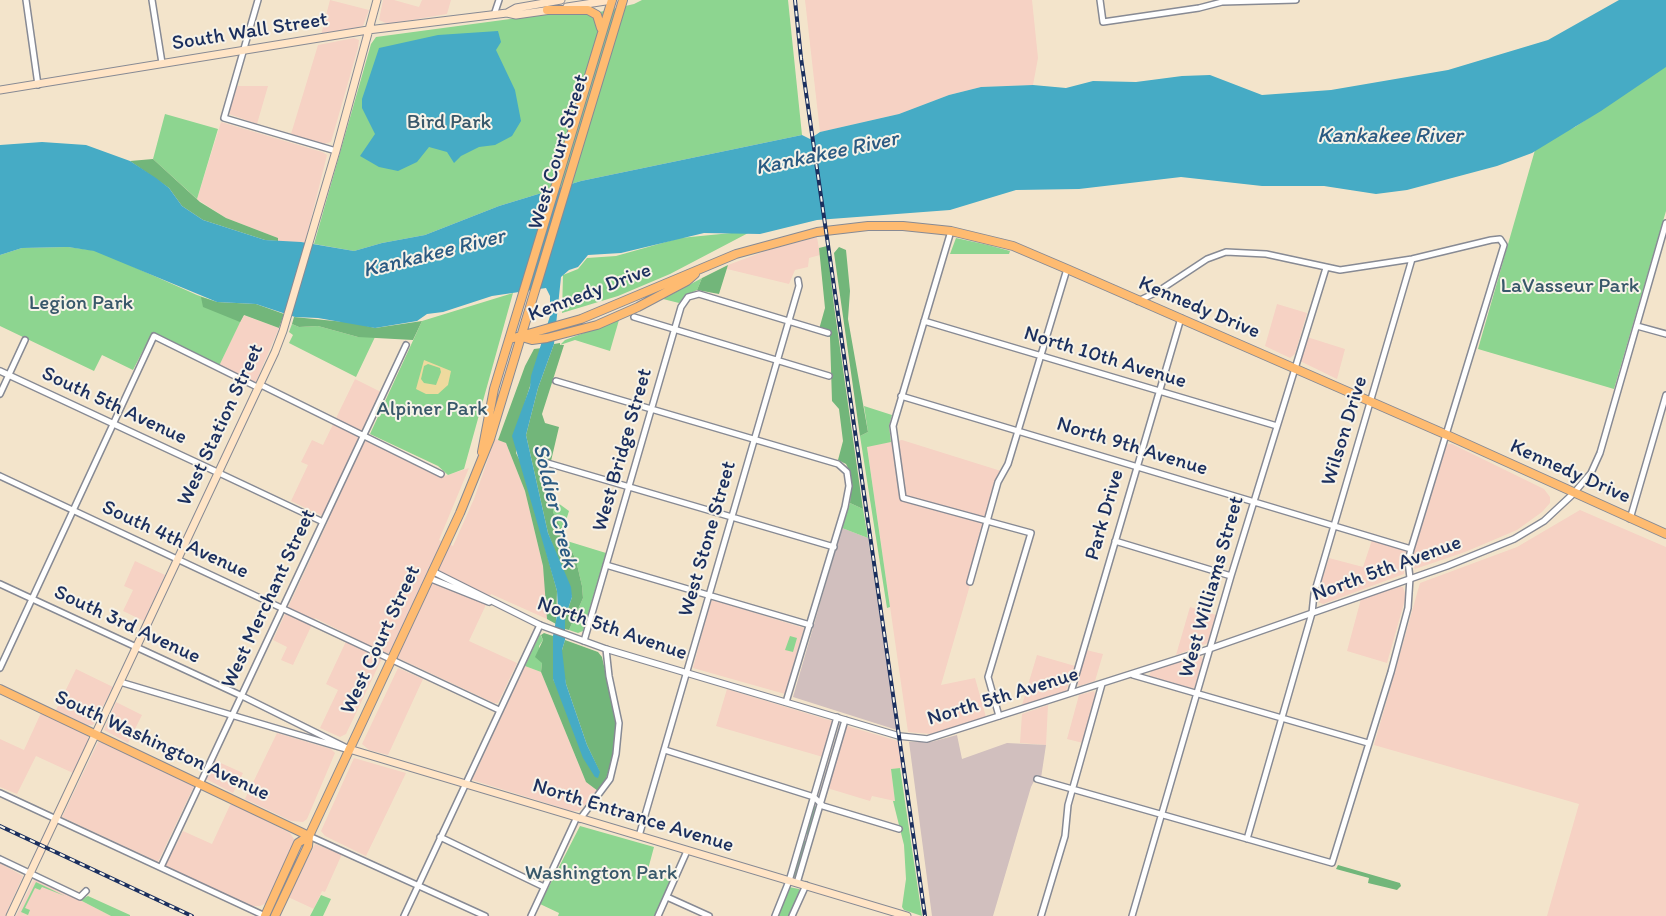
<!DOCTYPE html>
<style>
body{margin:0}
canvas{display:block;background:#f3e4cb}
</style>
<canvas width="1666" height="916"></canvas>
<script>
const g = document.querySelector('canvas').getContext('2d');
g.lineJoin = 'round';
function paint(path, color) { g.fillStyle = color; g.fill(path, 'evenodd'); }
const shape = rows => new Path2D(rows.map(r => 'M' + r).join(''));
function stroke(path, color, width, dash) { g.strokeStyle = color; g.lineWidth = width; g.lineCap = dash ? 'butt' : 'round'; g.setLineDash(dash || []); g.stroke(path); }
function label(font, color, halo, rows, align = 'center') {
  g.font = font + ' Itim,sans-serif'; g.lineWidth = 4; g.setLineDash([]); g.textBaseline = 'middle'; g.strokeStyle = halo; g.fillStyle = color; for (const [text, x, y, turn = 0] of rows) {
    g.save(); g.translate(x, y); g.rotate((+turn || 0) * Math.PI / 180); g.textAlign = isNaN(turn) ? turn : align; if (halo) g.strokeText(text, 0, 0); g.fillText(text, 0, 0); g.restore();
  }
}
paint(shape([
 [330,0,369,10,363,26,321,35],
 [383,0,394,0,419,7,422,0,451,0,447,14,388,24,379,20],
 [805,0,1032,0,1038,58,1033,85,981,87,949,95,899,114,820,132],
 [354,38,359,40,358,48,331,142,323,144,291,134,318,45],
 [235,86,268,86,257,124,229,114],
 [221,122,322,152,327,155,305,243,278,241,278,238,226,218,197,199],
 [817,237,820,255,809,258,808,267,795,270,789,284,727,269,728,265,768,250],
 [1277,304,1307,313,1295,354,1290,358,1265,346],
 [243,315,279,328,255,384,219,366],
 [1307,337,1345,349,1337,379,1300,361],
 [355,379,381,392,360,437,442,477,469,468,439,540,453,546,474,499,495,439,506,443,525,491,543,566,548,610,547,619,491,594,469,641,517,663,498,703,494,703,385,652,346,734,340,737,320,728,338,690,326,684,349,635,315,618,293,665,281,660,287,647,273,640,329,519,291,501,308,465,301,462,312,440,323,445],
 [902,440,1001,471,994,484,967,583,970,585,941,685,975,678,986,717,931,734,908,732,867,446],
 [1447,444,1452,444,1544,489,1550,497,1550,503,1542,512,1517,530,1465,552,1415,569,1412,564,1414,551],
 [1580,510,1666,547,1666,916,1547,916,1579,804,1374,745,1420,583,1517,547],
 [1372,540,1406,551,1404,574,1323,604,1318,602,1317,596,1329,558,1363,567],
 [135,561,165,575,144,621,123,611,133,590,124,586],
 [1397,586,1403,587,1406,596,1387,663,1347,651,1361,599],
 [713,600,804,628,785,694,693,668,710,602],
 [1190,607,1216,615,1208,643,1176,655],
 [1086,650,1103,654,1095,681,1079,686,1077,683],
 [1037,655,1075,666,1066,691,1022,705],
 [1200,655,1203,659,1194,689,1149,676,1151,671],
 [525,666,541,672,586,782,598,791,579,811,572,811,472,780],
 [398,668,423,679,388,755,369,750,362,744],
 [76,669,113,687,93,725,87,725,56,710],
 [727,689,832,721,823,757,716,726],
 [1094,691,1096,697,1083,743,1067,739,1079,695],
 [116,702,142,715,128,743,104,730],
 [1048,705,1046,745,1020,743,1022,714],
 [41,713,88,736,88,742,73,773,36,756,17,794,0,787,0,739,24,750],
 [847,726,898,741,902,768,891,769,895,801,872,796,870,801,827,788],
 [277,733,331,749,335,753,307,819,303,822,291,821,245,799],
 [98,742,103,743,194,786,158,862,62,817],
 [354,758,406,773,366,856,325,836,321,831],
 [214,760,243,773,233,793,206,779],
 [231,803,290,833,294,839,295,843,267,903,260,906,248,906,165,866,183,831,212,844],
 [315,844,342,854,325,892,322,891,314,909,288,897],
 [0,863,23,876,5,916,0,916],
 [35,880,80,900,111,916,16,916,33,881]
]), '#f6d2c4');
paint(shape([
 [842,528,868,538,897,730,793,697],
 [957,735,962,759,1007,743,1046,745,1041,778,1035,779,1031,787,993,916,932,916,909,742,931,742]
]), '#d1bfbe');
paint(shape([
 [642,0,788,0,802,135,581,181,499,206,425,235,382,243,354,251,314,244,371,44,376,37,540,15,580,12,591,14,634,4],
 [1666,66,1666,211,1614,389,1478,349,1537,143,1575,127],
 [165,114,218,129,197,199,153,159],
 [752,231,670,274,618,296,562,313,563,275,578,269,587,258,616,256,680,238],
 [956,238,988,245,1010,251,1009,254,950,254],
 [68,247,98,251,197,295,245,312,219,366,152,333,133,370,102,355,94,371,0,326,0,255,22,248],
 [702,278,697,290,687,295,679,303,663,299],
 [513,293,464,469,448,475,438,466,370,434,422,321],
 [619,320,610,351,575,340,560,345,565,340],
 [292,324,299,327,318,326,358,337,375,337,356,377,289,343,293,335,289,332],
 [864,406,892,415,889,426,891,442,867,447,890,607,887,608,860,436,868,432],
 [553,495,558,503,569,511,562,533,553,512],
 [850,503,863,509,868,538,842,528],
 [567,541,606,553,583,631,578,633,569,630,583,598,582,586,576,560],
 [540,634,543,640,539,646,542,663,541,672,525,666],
 [790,636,797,638,793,652,785,650],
 [900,768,922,916,904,910,902,907,906,879,904,845,893,801,895,801,891,769],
 [814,806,817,807,809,835,807,835,806,832],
 [580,826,654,847,647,873,671,880,654,916,558,916,559,913,540,904],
 [803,841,807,841,795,877,793,876],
 [36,882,65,896,42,887,40,890,35,888,25,908,30,910,28,915,21,912],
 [789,887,799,889,801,894,790,916,777,916],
 [321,895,331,899,323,916,310,916],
 [88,896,130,915,130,916,111,916,80,900]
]), '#8dd590');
paint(shape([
 [153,159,200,202,226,218,278,238,278,241,265,240,203,220,182,206,169,188,130,161],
 [827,246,834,306,863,509,850,503,851,488,848,468,846,464,838,460,843,441,839,409,832,401,830,337,818,333,825,308,819,248],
 [839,247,846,250,850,291,848,319,868,432,860,436,834,253],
 [728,265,719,294,697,290,702,278],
 [201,297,217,302,256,304,284,314,279,328,244,315,240,322,203,307],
 [294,317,355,323,375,328,422,321,413,340,358,337,318,326,299,327,292,324],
 [560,343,560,345,564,345,542,414,545,423,559,427,551,461,543,459,542,461,553,495,553,512,576,560,582,586,583,598,569,630,565,629,565,618,572,597,548,533,526,435,538,388,554,344],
 [542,348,525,402,516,453,523,467,557,591,556,624,547,619,543,566,525,491,506,443,498,440,525,366,534,349],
 [544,633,553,636,553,679,600,772,587,745,566,684,562,664,562,650,565,640,598,652,602,657,617,724,612,760,606,779,598,791,586,782,541,672,542,663,535,657,543,640,541,635],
 [1338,865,1400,883,1401,886,1397,890,1368,883,1369,878,1336,869]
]), '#72b67a');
paint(shape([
 [424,360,451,371,448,385,438,394,426,394,416,389],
 [428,364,440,368,441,372,436,385,424,383,421,379,424,366]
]), '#eeda9e');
paint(shape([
 [1619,0,1666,0,1666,67,1601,111,1532,153,1497,166,1407,190,1376,194,1324,186,1262,186,1181,177,1079,189,1016,190,950,210,817,220,760,234,704,233,621,253,588,255,578,267,569,270,561,277,554,344,538,388,526,435,548,533,571,587,572,597,565,618,565,640,562,650,566,684,587,745,600,772,598,778,595,777,583,758,553,679,553,636,558,610,557,591,512,436,530,387,531,376,550,316,550,296,546,288,492,296,443,312,427,314,417,321,375,328,318,318,295,317,256,304,217,302,94,251,68,247,22,248,0,255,0,145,42,142,86,145,130,161,156,178,169,188,182,206,203,220,265,240,301,242,354,251,382,243,425,235,499,206,581,181,802,135,810,139,820,132,899,114,949,95,981,87,1033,85,1066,88,1093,81,1136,82,1182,76,1210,75,1262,95,1331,90,1448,70,1548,40],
 [498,31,501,42,496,50,515,90,521,121,512,136,495,145,479,147,461,156,454,163,447,152,429,147,417,162,398,171,379,167,360,156,375,134,362,108,362,99,379,48,438,35]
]), '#46abc5');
const minor = shape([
 [26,0,38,85],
 [152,0,162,63],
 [258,0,224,118,336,151],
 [1100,0,1103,22,1199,8,1222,2,1296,0],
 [494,15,499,0],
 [951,231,893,426,903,498,1031,533,988,677,999,716],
 [634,317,829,376],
 [924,321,1277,426],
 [1637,326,1666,334],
 [556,381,838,464,847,472,849,486,845,507,786,702],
 [261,385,441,474],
 [0,394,25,340],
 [901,396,1411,549],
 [544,462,834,547],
 [219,473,323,522],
 [0,476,499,710],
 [1573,494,1591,473,1600,453,1666,223],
 [1630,519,1666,395],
 [1115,541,1231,576],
 [606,565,810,625],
 [970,582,998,482,1008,464,1067,269],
 [0,584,242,696,349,749],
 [584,641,681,307,688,297,699,294,828,333],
 [0,668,154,336,259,388],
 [1133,675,1368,743],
 [120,682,346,749],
 [1071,692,1181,318],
 [665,750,814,797,823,806,899,829],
 [1037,779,1332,863,1391,672,1408,608,1410,578,1408,561,1411,549,1504,245,1500,239,1491,240,1412,259,1340,270,1266,254,1226,252,1207,259,1157,292,1138,301],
 [0,793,265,916],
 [580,819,610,779,616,754,619,723,609,676,606,649],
 [309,836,485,916],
 [639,836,799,286,798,280],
 [440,837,544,887],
 [1247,839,1312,613,1314,594,1412,259],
 [0,859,80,897,86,891],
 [161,867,406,345],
 [797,883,845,720],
 [667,897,709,916],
 [404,916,540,625],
 [531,916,576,819],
 [658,916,687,851],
 [775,916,789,881,837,717],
 [792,916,806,885],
 [1041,916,1065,836,1068,805,1102,684],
 [1132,916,1231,576,1326,268]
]);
const tertiary = shape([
 [0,371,219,473],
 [432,571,540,625,606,649,899,736,927,739,1209,649,1447,566,1514,539,1544,521,1573,494],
 [429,578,489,602]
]);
const secondary = shape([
 [567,7,612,0],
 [507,13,516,15,551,10],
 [0,90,368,30,507,13,516,8,561,0],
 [349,749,907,916],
 [10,916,275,352,283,331,336,151,377,0]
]);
const primary = shape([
 [547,10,588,10,597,15,601,28],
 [522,337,532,340,547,338,597,325,638,307,687,281,695,274],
 [510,339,581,319,736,254,817,232,868,226,903,226,951,231,1013,246,1067,269,1447,435,1666,534],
 [482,452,494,389,612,0],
 [0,689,309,836],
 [265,916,298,843,309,836],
 [275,916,308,846,309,836,460,513,490,439,623,0]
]);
stroke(minor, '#878a94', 8);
stroke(tertiary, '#878a94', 8);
stroke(secondary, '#878a94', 9);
stroke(primary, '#878a94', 10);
stroke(minor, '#fff', 5);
stroke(tertiary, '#fff', 5.5);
stroke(secondary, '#ffe4c6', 7);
stroke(primary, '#febb71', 8);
const rail = shape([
 [795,0,801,58,925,916],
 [0,826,192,916]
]);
stroke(rail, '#1b2f5e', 4);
stroke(rail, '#f7f3e8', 2, [5.5]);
label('21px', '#1b2f5e', '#f7f3e8', [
 ["South Wall Street",250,32,-9],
 ["West Court Street",559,152,-73],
 ["Kennedy Drive",590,293,-21],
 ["Kennedy Drive",1199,308,23],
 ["North 10th Avenue",1105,358,17],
 ["South 5th Avenue",114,406,25],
 ["West Station Street",221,425,-65],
 ["Wilson Drive",1345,431,-73],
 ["North 9th Avenue",1132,447,17],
 ["West Bridge Street",623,450,-74],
 ["Kennedy Drive",1570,472,24],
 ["Park Drive",1105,515,-74],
 ["West Stone Street",708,539,-74],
 ["South 4th Avenue",175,540,25],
 ["North 5th Avenue",1387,569,-20],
 ["West Williams Street",1212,587,-74],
 ["West Merchant Street",269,599,-65],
 ["South 3rd Avenue",127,625,25],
 ["North 5th Avenue",612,629,19],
 ["West Court Street",381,640,-65],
 ["North 5th Avenue",1003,697,-17],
 ["South Washington Avenue",162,746,25],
 ["North Entrance Avenue",633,816,17]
]);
label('21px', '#38586a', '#f7f3e8', [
 ["Bird Park",449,123],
 ["LaVasseur Park",1570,287],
 ["Legion Park",81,304],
 ["Alpiner Park",432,410],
 ["Washington Park",601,874]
]);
label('italic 22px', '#2a5a82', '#f7f3e8', [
 ["Kankakee River",1390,136],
 ["Kankakee River",827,154,-12],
 ["Kankakee River",434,254,-14],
 ["Soldier Creek",554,506,76]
]);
</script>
